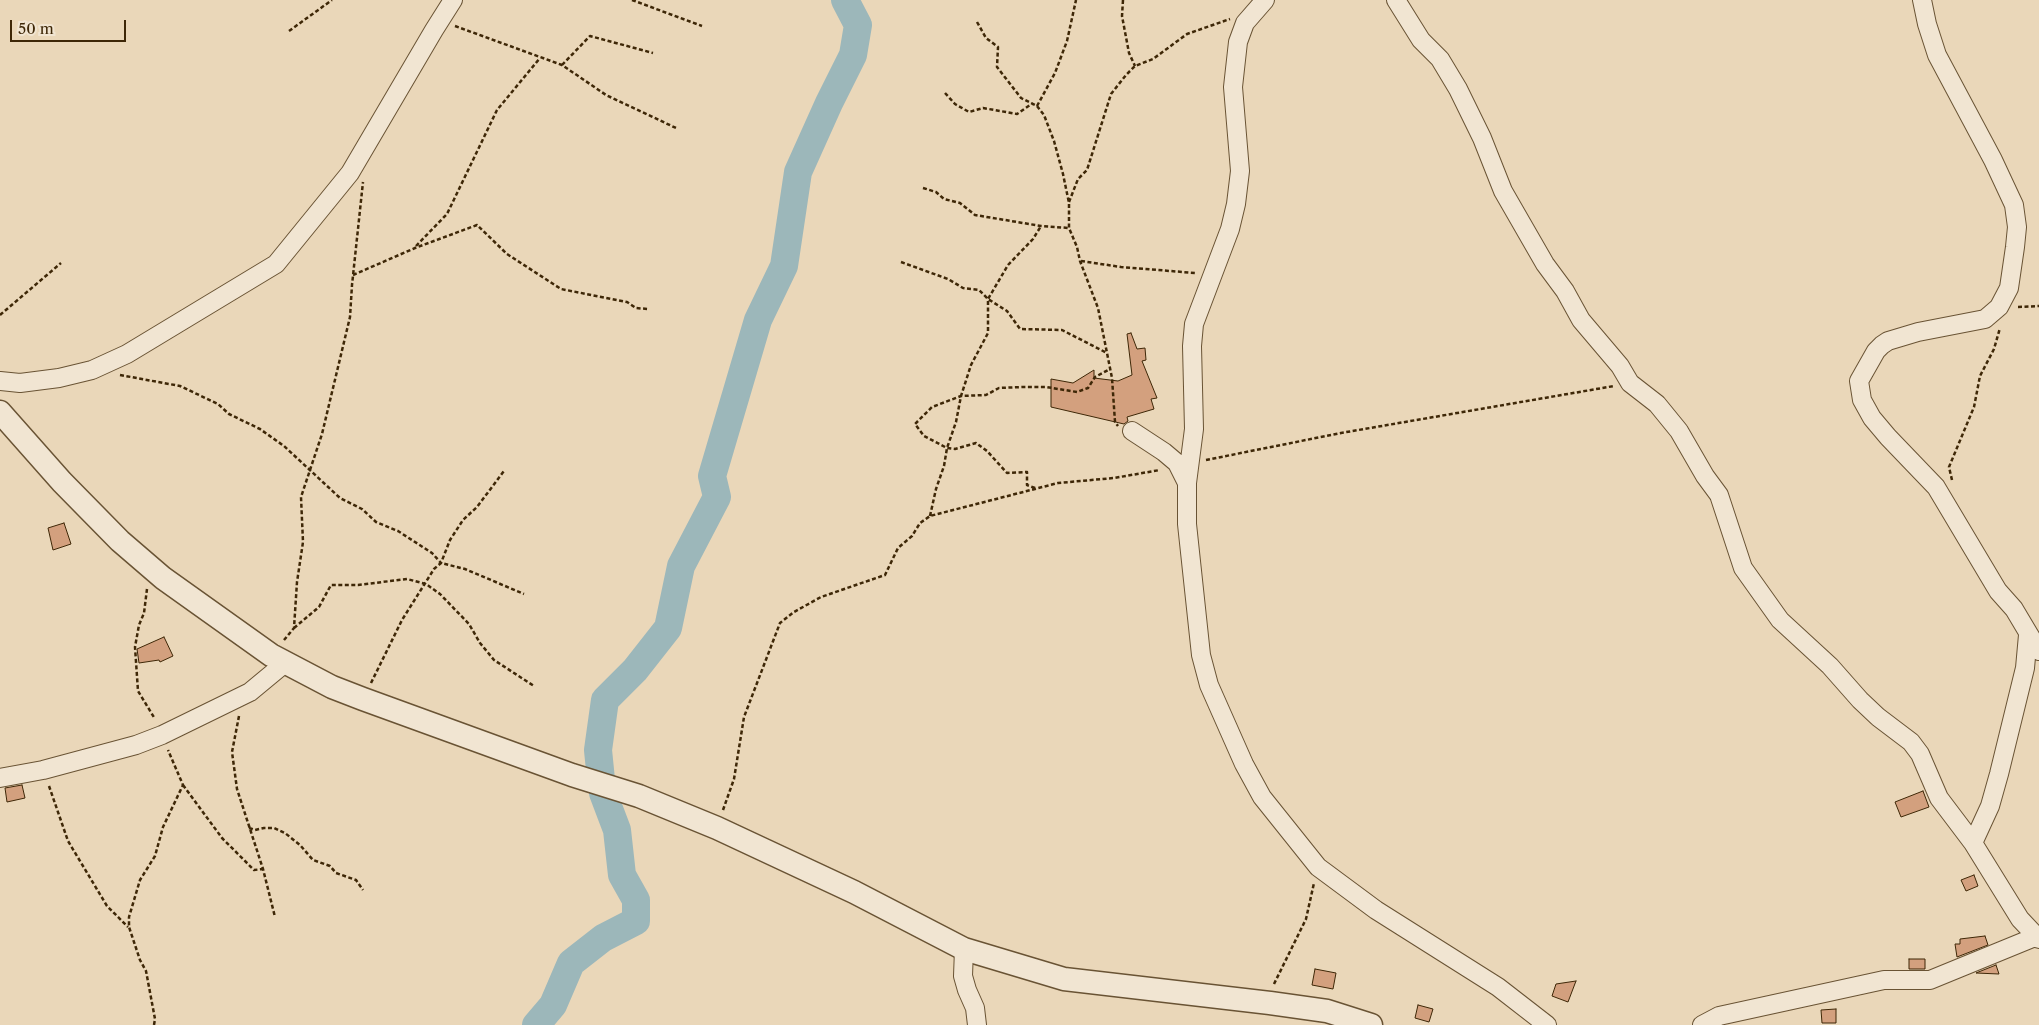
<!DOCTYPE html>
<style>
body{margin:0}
#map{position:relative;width:2039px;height:1025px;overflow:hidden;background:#ead7b9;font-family:"Libre Caslon Text",serif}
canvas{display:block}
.scale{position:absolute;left:10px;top:20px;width:116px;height:22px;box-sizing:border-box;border:2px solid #3e2707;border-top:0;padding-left:6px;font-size:15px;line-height:18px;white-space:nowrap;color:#3e2707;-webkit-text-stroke:4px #f1e5d2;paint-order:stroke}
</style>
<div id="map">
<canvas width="2039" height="1025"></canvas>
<div class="scale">50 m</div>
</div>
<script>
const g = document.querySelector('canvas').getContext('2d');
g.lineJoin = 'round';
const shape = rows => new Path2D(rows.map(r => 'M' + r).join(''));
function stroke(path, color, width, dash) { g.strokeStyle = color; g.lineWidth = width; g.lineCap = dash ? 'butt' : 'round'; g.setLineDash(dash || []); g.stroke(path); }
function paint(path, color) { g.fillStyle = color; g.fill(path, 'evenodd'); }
stroke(shape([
 [601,780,598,750,605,700,635,670,668,628,681,566,717,497,712,476,758,320,784,266,798,172,829,103,853,55,858,25,845,0],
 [536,1025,553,1005,571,963,603,938,636,921,636,900,622,875,617,830,603,793]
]), '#9cb7ba', 28);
const building = shape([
 [1131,333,1137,349,1145,348,1146,360,1142,361,1157,398,1151,399,1154,409,1127,417,1128,421,1124,424,1051,407,1051,379,1073,383,1094,370,1094,378,1118,381,1132,375,1127,334,1131,333],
 [64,523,71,544,53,550,48,528,64,523],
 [164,637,173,656,160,662,159,660,139,663,137,649,164,637],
 [22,785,25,798,7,802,5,788,22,785],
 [1923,791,1929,807,1901,817,1895,802,1923,791],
 [1974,875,1978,886,1966,891,1961,880,1974,875],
 [1985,936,1988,945,1957,957,1955,944,1960,944,1960,939,1985,936],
 [1909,959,1925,959,1925,969,1909,969,1909,959],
 [1996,965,1999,974,1976,973,1996,965],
 [1315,969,1336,973,1333,989,1312,985,1315,969],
 [1576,981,1568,1002,1552,996,1556,984,1576,981],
 [1418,1005,1433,1009,1429,1022,1415,1018,1418,1005],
 [1836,1009,1836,1023,1822,1023,1821,1010,1836,1009]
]);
paint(building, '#d3a07e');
stroke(building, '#3e2707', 1);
const minor = shape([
 [1265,0,1245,23,1238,42,1233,87,1240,171,1236,204,1230,229,1194,324,1192,346,1194,429,1187,483,1187,524,1201,655,1209,685,1244,764,1262,797,1318,867,1376,910,1498,987,1547,1025],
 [1396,0,1421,40,1440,59,1458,89,1482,138,1503,191,1545,264,1565,291,1581,320,1620,366,1630,383,1657,404,1679,431,1705,476,1719,495,1743,568,1780,620,1830,666,1860,700,1878,717,1911,742,1920,754,1939,798,1973,843,2020,919,2039,939],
 [1922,0,1927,24,1937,55,1993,160,2014,205,2017,227,2015,247,2009,288,1999,307,1985,319,1918,332,1888,341,1882,345,1876,351,1859,381,1862,400,1872,418,1888,437,1936,487,1998,591,2014,609,2039,651],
 [0,381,20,383,59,378,92,370,127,354,276,264,350,173,434,30,453,0],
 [1132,431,1164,452,1177,463,1187,483],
 [0,778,43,770,136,745,162,735,250,692,285,663],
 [1973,843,1990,806,1999,774,2025,668,2028,635],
 [964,949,963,976,967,990,975,1008,977,1025],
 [1702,1025,1719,1016,1884,980,1930,980,2035,937]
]);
const tertiary = shape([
 [0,412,62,482,120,541,163,578,271,655,332,687,363,699,572,775,639,796,717,828,854,892,964,949,1064,979,1270,1003,1327,1011,1371,1025]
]);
stroke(minor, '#695334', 20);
stroke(tertiary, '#695334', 25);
stroke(shape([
 [632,0,702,26],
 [1123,0,1122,16,1129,53,1135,66],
 [977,22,986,38,998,47,997,67,1021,98,1037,106,1044,115,1054,141,1063,174,1069,203,1069,228,1077,247,1080,261,1098,308,1112,378,1115,422,1118,426],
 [455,26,562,65,606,95,676,128],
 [289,31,332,0],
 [562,65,590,36,653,53],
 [945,93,955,104,969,112,983,108,1017,114,1033,103],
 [1037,106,1055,73,1067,41,1076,0],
 [923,188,936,192,944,199,960,203,975,215,1041,226,1069,228],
 [1069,202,1078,179,1087,170,1111,94,1126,75,1135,66,1153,59,1187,34,1230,19],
 [416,246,447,214,497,110,540,58],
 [1081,261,1121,267,1195,273],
 [901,262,948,279,963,288,979,290,988,299,1007,311,1020,329,1062,330,1107,353],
 [353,275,415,248,477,225,507,254,561,289,627,302,636,308,648,309],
 [2018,307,2039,306],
 [0,315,61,263],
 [120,375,180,386,218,404,229,414,260,429,284,446,340,498,362,509,376,522,398,531,432,553,441,563,450,540,463,520,477,507,504,471],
 [1206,460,1341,433,1614,386],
 [1952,480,1949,467,1974,407,1980,376,1994,349,2000,328],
 [1035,488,1027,485,1027,472,1007,473,987,451,976,443,955,449,947,448,924,436,915,424,932,407,961,396,986,395,999,388,1022,387,1046,387,1077,392,1088,388,1095,377,1110,369],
 [930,516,936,489,944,466,947,448,956,422,961,396,971,365,988,333,988,299,1008,265,1033,239,1041,226],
 [147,589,144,613,139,625,135,647,138,691,155,719],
 [294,628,319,607,331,585,358,585,407,579,426,584,440,594,469,624,480,643,494,660,534,686],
 [284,640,294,628,297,582,303,542,301,497,322,434,350,317,352,285,363,182],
 [371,683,402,620,434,569,441,563,465,569,524,594],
 [239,716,232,752,237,789,263,869,275,917],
 [183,785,222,838,254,870,263,869],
 [49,786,68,841,107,906,128,927],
 [723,810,734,779,744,717,780,623,794,612,821,597,885,575,898,548,912,536,920,523,930,516,1058,483,1114,478,1160,470],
 [249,828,255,830,264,828,274,828,285,833,300,845,313,860,330,866,336,873,356,880,363,890],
 [1274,984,1306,919,1314,883],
 [154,1025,155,1019,146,971,140,960,129,927,129,917,140,880,155,856,163,827,183,785,168,750]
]), '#3e2707', 2.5, [4, 2.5]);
stroke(minor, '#f1e5d2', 18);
stroke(tertiary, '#f1e5d2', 22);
</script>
